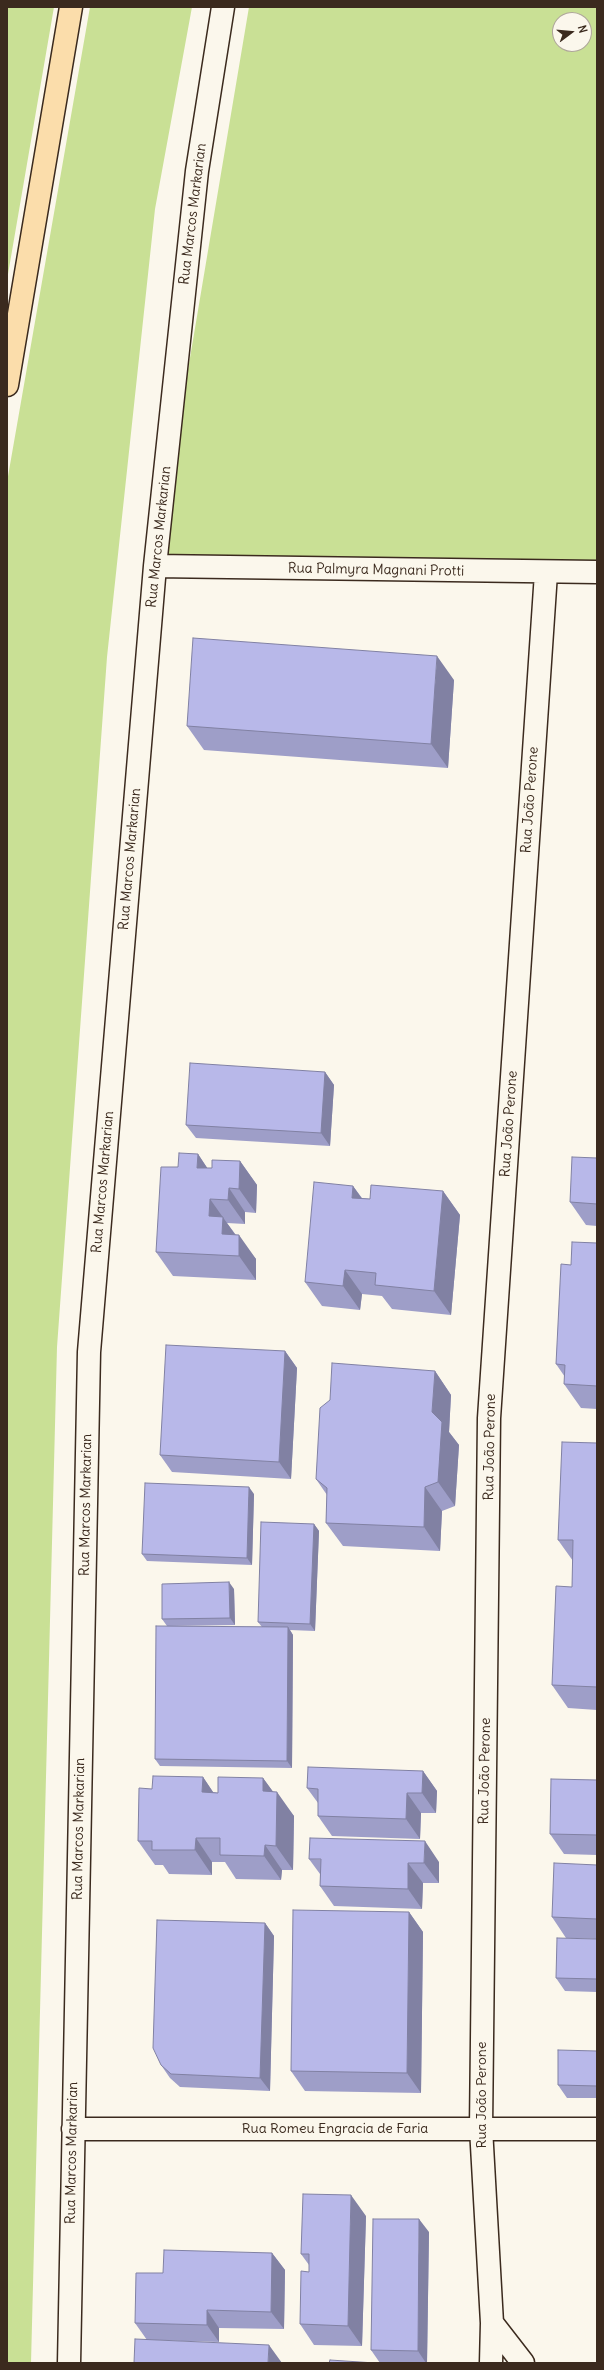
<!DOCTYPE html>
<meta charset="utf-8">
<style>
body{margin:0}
#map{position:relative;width:604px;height:2370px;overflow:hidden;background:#fbf7ec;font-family:Delius,sans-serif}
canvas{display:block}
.frame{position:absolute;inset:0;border:8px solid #3b2a1e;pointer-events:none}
.north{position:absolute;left:552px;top:12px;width:40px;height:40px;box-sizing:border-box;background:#fbf7ec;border:1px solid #aea59a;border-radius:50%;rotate:74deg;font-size:11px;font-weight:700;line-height:16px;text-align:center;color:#3b2a1e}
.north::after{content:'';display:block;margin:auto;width:14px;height:18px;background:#3b2a1e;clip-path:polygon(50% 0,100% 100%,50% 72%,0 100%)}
</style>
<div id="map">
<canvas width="604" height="2370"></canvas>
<div class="frame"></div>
<div class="north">N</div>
</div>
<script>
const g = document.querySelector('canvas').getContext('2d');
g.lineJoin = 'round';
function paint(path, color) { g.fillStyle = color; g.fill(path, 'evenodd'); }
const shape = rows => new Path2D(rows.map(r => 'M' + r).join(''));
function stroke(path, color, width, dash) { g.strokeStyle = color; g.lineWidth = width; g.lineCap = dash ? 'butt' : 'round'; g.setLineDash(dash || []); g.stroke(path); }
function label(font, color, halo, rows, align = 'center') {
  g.font = font + ' Delius,sans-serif'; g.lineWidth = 4; g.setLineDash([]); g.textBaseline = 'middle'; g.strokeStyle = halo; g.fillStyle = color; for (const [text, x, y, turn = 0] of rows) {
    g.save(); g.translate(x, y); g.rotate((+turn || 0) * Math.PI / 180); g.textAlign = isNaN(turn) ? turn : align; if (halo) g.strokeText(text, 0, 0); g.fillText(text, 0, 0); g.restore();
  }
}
paint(shape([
 [7,7,54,7,7,280],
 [90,7,192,7,155,209,107,657,57,1347,31,2363,7,2363,7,482],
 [249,7,597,7,597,572,155,566],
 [560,20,584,20,584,44,560,44]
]), '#c9e095');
const street = shape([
 [155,566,597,572],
 [73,2129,597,2129],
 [492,2323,523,2363],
 [69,2363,89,1352,155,566,197,171,223,7],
 [491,2363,492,2323,481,2128,489,1418,546,573]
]);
const highway = shape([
 [7,385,71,7]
]);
stroke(street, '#3b2a1e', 25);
stroke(highway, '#3b2a1e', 25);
stroke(street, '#fbf7ec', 22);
stroke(highway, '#fbddab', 22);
paint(shape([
 [454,680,448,768,204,750,187,726],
 [325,1072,334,1085,330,1146,196,1138,186,1125],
 [198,1154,207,1168,212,1168,240,1161,257,1185,256,1213,245,1212,245,1224,227,1223,236,1235,256,1259,256,1280,173,1276,156,1252,178,1167],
 [597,1158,597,1226,586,1225,570,1202],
 [353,1186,362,1198,370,1199,443,1191,460,1215,451,1315,392,1309,382,1296,362,1294,360,1310,322,1306,305,1282],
 [597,1243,597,1409,581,1408,564,1384,565,1377,556,1364,571,1265],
 [285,1351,297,1368,291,1479,172,1472,160,1455],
 [435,1371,451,1395,449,1432,459,1445,455,1506,442,1511,440,1551,343,1546,326,1523,327,1495,316,1479],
 [597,1443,597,1710,568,1708,552,1685,572,1587,573,1561,558,1540],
 [254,1494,252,1565,147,1561,142,1554],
 [314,1524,319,1531,315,1631,290,1630,293,1635,292,1768,160,1766,155,1759,167,1626,162,1619,234,1589,235,1625,171,1626,262,1627,258,1622],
 [423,1771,437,1791,436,1813,421,1813,420,1839,332,1836,318,1816,318,1803,307,1788],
 [203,1777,213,1792,218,1793,263,1778,273,1792,294,1816,293,1870,282,1870,281,1880,236,1879,225,1862,212,1862,212,1875,169,1874,163,1865,155,1865,138,1841,152,1789],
 [597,1780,597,1855,564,1854,550,1834],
 [309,1859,439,1862,439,1883,423,1883,422,1909,334,1906,320,1886,320,1874],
 [597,1865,597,1939,566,1938,552,1917],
 [409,1912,423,1932,421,2093,305,2091,291,2071],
 [265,1923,274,1936,270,2091,180,2087,170,2078,161,2065],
 [597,1939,597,1992,565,1991,556,1978],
 [597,2051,597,2098,567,2098,558,2085],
 [366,2216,362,2346,314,2345,300,2324,309,2272,309,2265,301,2254],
 [429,2232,427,2363,380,2363,371,2350],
 [272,2253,285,2270,284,2329,219,2328,219,2342,147,2340,135,2323,163,2273]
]), '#9e9ec8');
paint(shape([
 [437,656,454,680,448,768,431,744],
 [325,1072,334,1085,330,1146,321,1133],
 [198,1154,214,1178,197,1168],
 [240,1161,257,1185,256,1213,239,1189],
 [353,1186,370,1210,352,1198],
 [229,1188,245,1212,245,1224,228,1200],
 [443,1191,460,1215,451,1315,434,1291],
 [210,1199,239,1240,239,1235,256,1259,256,1280,239,1256,209,1216],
 [345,1270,362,1294,360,1310,343,1286],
 [285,1351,297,1368,291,1479,279,1462],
 [435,1371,451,1395,449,1432,459,1445,455,1506,438,1482,432,1412],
 [249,1487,254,1494,252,1565,247,1558],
 [425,1487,442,1511,440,1551,424,1527],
 [314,1524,319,1531,315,1631,310,1624],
 [229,1582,234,1589,235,1625,230,1618],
 [288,1627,293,1635,292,1768,287,1761],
 [423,1771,437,1791,436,1813,422,1793],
 [203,1777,219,1801,202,1792],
 [263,1778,277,1797,277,1792,294,1816,293,1870,276,1846,263,1791],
 [407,1793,421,1813,420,1839,406,1819],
 [196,1838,212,1862,212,1875,195,1850],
 [425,1841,439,1862,439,1883,424,1863],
 [265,1845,282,1870,281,1880,264,1856],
 [408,1863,423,1883,422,1909,408,1889],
 [409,1912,423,1932,421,2093,407,2073],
 [265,1923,274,1936,270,2091,260,2078],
 [351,2195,366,2216,362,2346,348,2326],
 [419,2219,429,2232,427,2363,426,2363,418,2351],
 [272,2253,285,2270,284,2329,271,2312],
 [207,2310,219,2328,219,2342,207,2325],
 [269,2345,282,2363,268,2363]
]), '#8181a3');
const building = shape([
 [193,638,437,656,431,744,187,726,193,638],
 [190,1063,325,1072,321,1133,186,1125,190,1063],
 [179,1153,198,1154,197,1168,212,1168,212,1160,240,1161,239,1189,229,1188,228,1200,210,1199,209,1216,223,1217,222,1234,239,1235,239,1256,156,1252,161,1167,178,1167,179,1153],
 [572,1157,597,1158,597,1204,570,1202,572,1157],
 [314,1182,353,1186,352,1198,370,1199,371,1185,443,1191,434,1291,375,1285,376,1273,345,1270,343,1286,305,1282,314,1182],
 [572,1242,597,1243,597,1386,564,1384,565,1365,556,1364,561,1264,571,1265,572,1242],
 [166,1345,285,1351,279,1462,160,1455,166,1345],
 [332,1363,435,1371,432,1412,442,1422,438,1482,425,1487,424,1527,326,1523,327,1488,316,1479,320,1408,330,1400,332,1363],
 [562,1442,597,1443,597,1687,552,1685,556,1586,572,1587,573,1540,558,1540,562,1442],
 [145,1483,249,1487,247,1558,142,1554,145,1483],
 [261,1522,314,1524,310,1624,258,1622,261,1522],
 [229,1582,230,1618,162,1619,162,1584,229,1582],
 [156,1626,288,1627,287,1761,155,1759,156,1626],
 [308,1767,423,1771,422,1793,407,1793,406,1819,318,1816,318,1789,307,1788,308,1767],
 [153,1776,203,1777,202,1792,218,1793,218,1777,263,1778,263,1791,277,1792,276,1846,265,1845,264,1856,220,1855,220,1838,196,1838,195,1850,152,1850,152,1841,138,1841,139,1788,152,1789,153,1776],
 [551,1779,597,1780,597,1835,550,1834,551,1779],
 [310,1838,425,1841,424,1863,408,1863,408,1889,320,1886,321,1859,309,1859,310,1838],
 [554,1863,597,1865,597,1919,552,1917,554,1863],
 [293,1910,409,1912,407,2073,291,2071,293,1910],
 [157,1920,265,1923,260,2078,171,2074,161,2065,153,2048,157,1920],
 [557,1938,597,1939,597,1979,556,1978,557,1938],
 [558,2050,597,2051,597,2086,558,2085,558,2050],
 [303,2194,351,2195,348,2326,300,2324,301,2271,309,2272,309,2254,301,2254,303,2194],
 [373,2219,419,2219,418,2351,371,2350,373,2219],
 [164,2250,272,2253,271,2312,207,2310,207,2325,135,2323,136,2273,163,2273,164,2250],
 [135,2339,269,2345,268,2363,134,2363,135,2339],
 [330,2360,375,2363,329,2363,330,2360]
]);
paint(building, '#b8b8e9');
stroke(building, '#8181a3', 1);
label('14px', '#3b2a1e', '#fbf7ec', [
 ["Rua Marcos Markarian",193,214,-83],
 ["Rua Marcos Markarian",159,537,-84],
 ["Rua Palmyra Magnani Protti",376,570,1],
 ["Rua João Perone",530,800,-86],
 ["Rua Marcos Markarian",130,859,-85],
 ["Rua João Perone",509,1124,-86],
 ["Rua Marcos Markarian",103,1182,-85],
 ["Rua João Perone",490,1447,-89],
 ["Rua Marcos Markarian",86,1505,-89],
 ["Rua João Perone",485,1771,-89],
 ["Rua Marcos Markarian",79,1829,-89],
 ["Rua João Perone",482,2095,-90],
 ["Rua Romeu Engracia de Faria",335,2129],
 ["Rua Marcos Markarian",72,2153,-89]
]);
</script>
